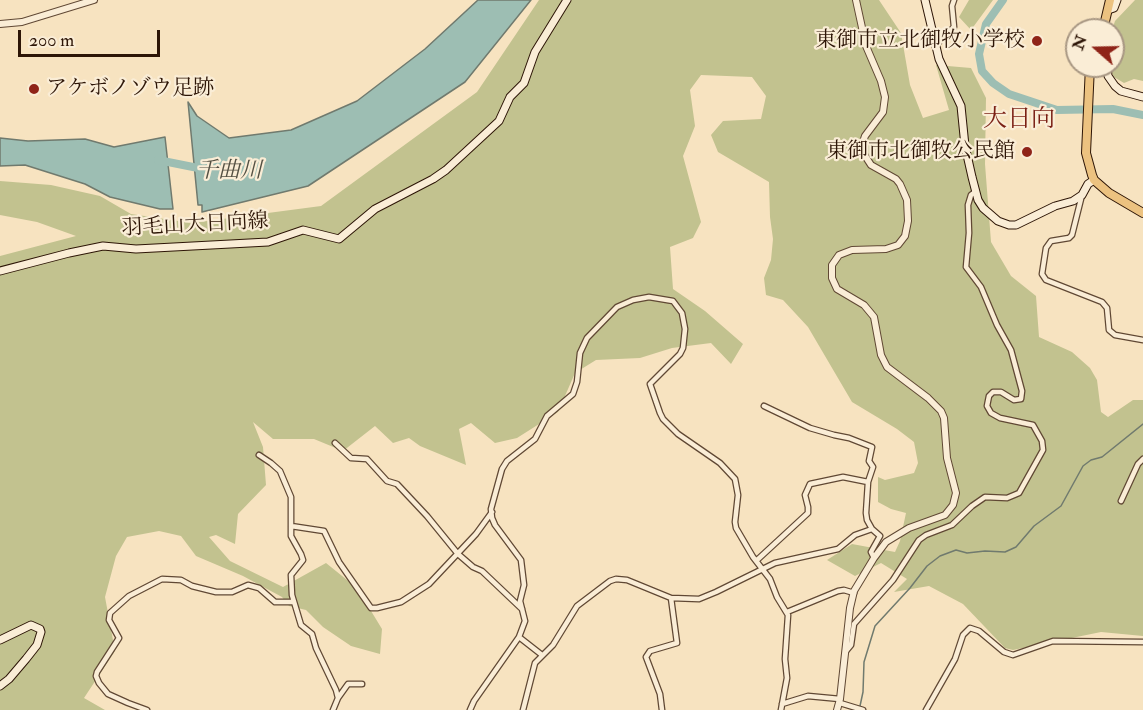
<!DOCTYPE html>
<meta charset="utf-8">
<style>
body{margin:0}
#map{position:relative;width:1143px;height:710px;overflow:hidden;background:#f7e3c0;font-family:"IM FELL Double Pica",serif}
canvas{display:block}
.north{position:absolute;left:1065px;top:18px;width:60px;height:60px;box-sizing:border-box;background:#faedd6;border:2px solid #a89783;border-radius:50%;rotate:290deg;font-size:16px;font-weight:700;line-height:24px;text-align:center;color:#2d1506}
.north::after{content:'';display:block;margin:auto;width:21px;height:27px;background:#8f2418;clip-path:polygon(50% 0,100% 100%,50% 72%,0 100%)}
.scale{position:absolute;left:18px;top:30px;width:142px;height:27px;box-sizing:border-box;border:3px solid #2d1506;border-top:0;padding-left:8px;font-size:18px;line-height:21px;white-space:nowrap;color:#2d1506;-webkit-text-stroke:4px #faedd6;paint-order:stroke}
</style>
<div id="map">
<canvas width="1143" height="710"></canvas>
<div class="north">N</div>
<div class="scale">200 m</div>
</div>
<script>
const g = document.querySelector('canvas').getContext('2d');
g.lineJoin = 'round';
function paint(path, color) { g.fillStyle = color; g.fill(path, 'evenodd'); }
const shape = rows => new Path2D(rows.map(r => 'M' + r).join(''));
function stroke(path, color, width, dash) { g.strokeStyle = color; g.lineWidth = width; g.lineCap = dash ? 'butt' : 'round'; g.setLineDash(dash || []); g.stroke(path); }
function label(font, color, halo, rows, align = 'center') {
  g.font = font + ' "IM FELL Double Pica","Noto Serif JP",serif'; g.lineWidth = 4.5; g.setLineDash([]); g.textBaseline = 'middle'; g.strokeStyle = halo; g.fillStyle = color; for (const [text, x, y, turn = 0] of rows) {
    g.save(); g.translate(x, y); g.rotate((+turn || 0) * Math.PI / 180); g.textAlign = isNaN(turn) ? turn : align; if (halo) g.strokeText(text, 0, 0); g.fillText(text, 0, 0); g.restore();
  }
}
paint(shape([
 [539,0,879,0,901,33,910,85,923,118,949,110,936,65,971,68,986,98,985,164,991,242,1011,276,1036,296,1039,337,1072,352,1090,368,1097,380,1101,412,1108,417,1133,400,1143,400,1143,636,1101,632,1013,650,1005,648,963,604,929,586,894,592,907,579,881,563,855,576,827,560,852,544,895,552,900,541,906,513,891,509,878,502,878,477,885,480,914,473,918,463,914,442,897,429,852,402,808,327,783,300,766,295,764,278,771,260,773,239,770,217,769,182,718,152,711,135,723,121,761,119,766,96,752,77,701,75,690,90,695,126,683,156,701,222,693,238,670,247,673,289,705,311,743,344,731,364,711,343,672,348,640,358,596,360,575,373,558,412,517,438,495,443,471,423,459,429,466,465,420,446,409,438,393,443,375,426,343,451,314,439,273,439,253,422,263,447,266,485,238,514,235,544,216,535,209,537,230,561,283,587,326,563,357,588,382,629,380,654,351,646,323,627,306,610,289,606,282,597,243,576,196,556,181,536,159,531,127,537,116,556,105,597,115,651,84,698,105,710,0,710,0,256,76,236,37,222,0,215,0,181,51,185,100,196,131,214,192,223,321,206,477,92],
 [969,0,993,0,971,30,959,17],
 [1135,0,1143,0,1143,81,1134,79,1124,83,1114,77,1110,69,1110,66,1113,66,1112,30,1115,21]
]), '#c2c28f');
const water = shape([
 [478,0,531,0,465,82,308,186,202,212,202,205,198,205,188,102,197,116,229,138,291,130,357,101,425,49,478,0],
 [165,137,173,209,160,209,110,197,85,184,25,165,0,166,0,138,28,141,85,139,114,147,165,137]
]);
paint(water, '#9dbeb3');
stroke(water, '#707a6e', 1.5);
stroke(shape([
 [860,706,863,692,864,662,875,626,910,588,927,566,940,556,956,550,967,553,985,551,1005,552,1016,547,1034,526,1061,506,1083,466,1091,460,1102,457,1143,424]
]), '#707a6e', 1.5);
stroke(shape([
 [1003,0,986,24,979,54,982,71,993,83,1009,94,1057,110,1113,109,1143,115],
 [158,160,198,168,204,167]
]), '#9dbeb3', 8);
const minor = shape([
 [936,45,954,27,952,6,954,0],
 [1082,195,1072,235,1069,238,1051,241,1046,248,1042,274,1046,280,1102,302,1107,308,1109,330,1115,335,1143,340],
 [764,406,810,428,834,435,849,438,872,447,869,461,873,467,868,482,866,513,867,520,872,529,880,536,871,552,874,558],
 [335,443,351,458,367,459,387,481,397,484,427,516,458,554,473,567,482,571,522,609],
 [259,455,271,463,280,471,291,497,291,536,301,554,303,560,291,575,292,595,301,625,312,634,316,648,336,690,338,698,333,710],
 [1121,501,1138,464,1143,459],
 [291,526,324,531,339,562,371,608,377,608,401,602,429,584,476,534,492,512],
 [756,561,808,513,808,507,805,495,810,484,843,477,868,482],
 [787,612,838,591,844,590,854,593],
 [519,637,542,655],
 [846,651,851,645,854,624,893,580,919,540,926,535,952,525,972,506,985,497,1007,498,1019,493,1043,450,1042,441,1033,425,1000,418,991,413,987,406,989,396,993,392,1001,392,1014,400,1021,399,1022,391,1011,350,997,325,981,287,966,267,969,233,968,205,971,195,976,191],
 [338,698,348,684,362,684],
 [840,703,863,710],
 [782,704,808,696,840,699],
 [147,710,128,703,108,694,99,683,96,676,97,672,119,638,109,620,110,613,129,596,162,579,181,580,192,586,216,592,232,592,248,585,259,588,275,602,293,602],
 [470,710,474,701,519,637,525,621,520,601,524,585,521,560,495,525,492,518,491,509,502,469,507,461,535,439,547,416,573,394,577,382,580,353,587,338,617,307,633,300,649,297,673,301,682,313,685,329,683,348,680,354,650,384,660,413,663,419,678,434,720,463,735,479,738,495,735,522,736,528,753,557,770,579,777,597,788,615,785,659,787,678,781,710],
 [523,710,535,663,553,645,577,606,610,581,616,579,627,580,671,598,699,599,716,592,775,563,838,549,855,535,872,529],
 [662,710,660,694,646,657,650,651,677,643,671,598],
 [926,710,955,659,963,635,970,628,979,631,1004,652,1013,655,1053,641,1143,642]
]);
const tertiary = shape([
 [0,24,22,22,94,0],
 [837,710,840,699,850,608,854,591,874,558,886,542,909,528,945,515,953,505,956,493,947,458,944,418,941,411,928,398,887,367,881,355,874,317,864,305,837,289,832,278,832,265,839,255,852,250,886,249,898,245,905,236,908,221,907,200,900,184,896,179,871,165,862,151,862,145,865,136,883,112,885,97,881,81,866,46,856,0]
]);
const secondary = shape([
 [925,0,939,59,961,106,965,146,972,177,978,200,983,208,998,221,1009,225,1016,225,1055,206,1073,201,1082,195,1088,184,1094,180],
 [1108,10,1114,8,1117,0],
 [1107,66,1108,76,1115,86,1121,91,1143,97],
 [0,271,69,253,103,246,136,249,268,242,303,230,339,239,375,209,433,179,446,170,499,121,510,97,524,83,535,52,567,0],
 [0,640,31,625,40,629,41,632,37,645,26,659,9,679,0,686]
]);
const primary = shape([
 [1103,30,1110,0],
 [1090,66,1086,153,1092,175,1094,180,1109,193,1143,213]
]);
stroke(minor, '#604834', 7);
stroke(tertiary, '#604834', 8);
stroke(secondary, '#2d1506', 9);
stroke(primary, '#2d1506', 10);
stroke(minor, '#faedd6', 4.5);
stroke(tertiary, '#faedd6', 6);
stroke(secondary, '#faedd6', 7);
stroke(primary, '#ecc280', 8);
for (const [x, y, r, color] of [
 [1037,41,6,"#8f2418"],
 [34,89,6,"#8f2418"],
 [1027,152,6,"#8f2418"]
]) { const dot = new Path2D(); dot.arc(x, y, r, 0, 2 * Math.PI); g.fillStyle = color; g.fill(dot); stroke(dot, '#faedd6', 2); }
label('21px', '#2d1506', '#faedd6', [
 ["東御市立北御牧小学校",1025,41],
 ["アケボノゾウ足跡",46,89,"left"],
 ["東御市北御牧公民館",1015,152]
], 'right');
label('21px', '#2d1506', '#faedd6', [
 ["羽毛山大日向線",195,226,-3]
]);
label('italic 22px', '#545043', '#faedd6', [
 ["千曲川",229,172]
]);
label('24px', '#7a1f14', '#faedd6', [
 ["大日向",1019,121]
]);
</script>
